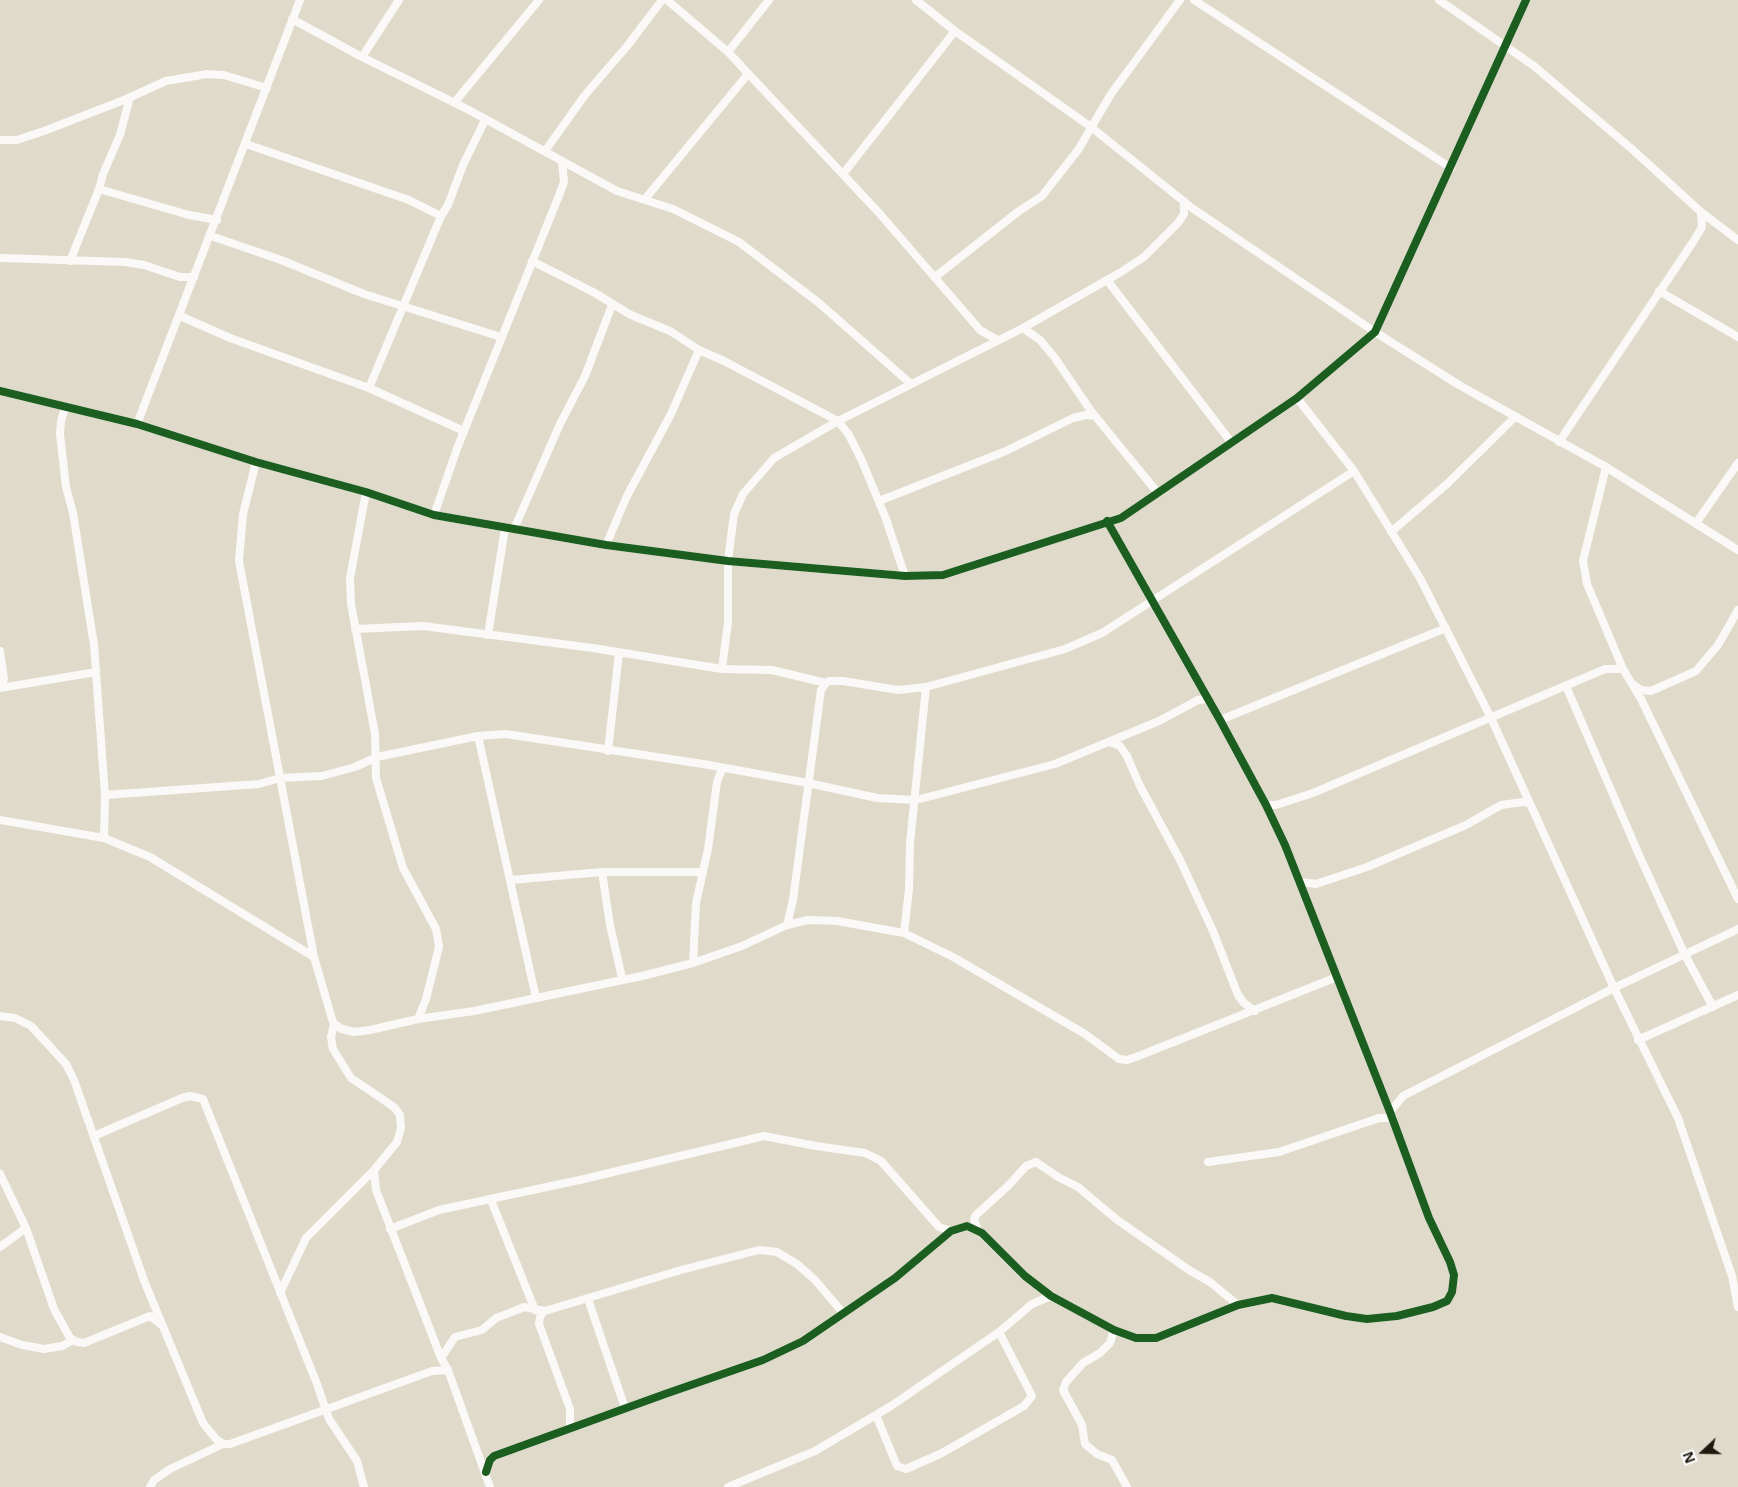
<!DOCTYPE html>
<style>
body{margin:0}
#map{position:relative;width:1738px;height:1487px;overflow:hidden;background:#e0daca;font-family:"Noto Sans",sans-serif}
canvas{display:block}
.north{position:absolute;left:1678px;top:1427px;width:50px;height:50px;-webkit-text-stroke:4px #fff;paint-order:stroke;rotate:249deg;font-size:14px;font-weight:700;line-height:20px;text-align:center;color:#1d190e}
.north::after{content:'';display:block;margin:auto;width:18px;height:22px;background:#1d190e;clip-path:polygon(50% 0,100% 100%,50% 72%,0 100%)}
</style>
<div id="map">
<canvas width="1738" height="1487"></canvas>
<div class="north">N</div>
</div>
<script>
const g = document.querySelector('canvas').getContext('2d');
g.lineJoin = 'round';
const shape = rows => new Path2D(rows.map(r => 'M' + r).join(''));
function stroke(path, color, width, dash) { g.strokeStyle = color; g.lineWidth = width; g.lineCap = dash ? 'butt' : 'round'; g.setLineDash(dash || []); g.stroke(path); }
stroke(shape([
 [667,0,728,52,880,214,980,330,997,340],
 [916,0,955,31,1091,127,1192,208,1375,332,1459,385,1606,467,1738,550],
 [1194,0,1451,168],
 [1439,0,1534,66,1633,150,1701,212,1738,240],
 [292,19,362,57,467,109,617,191,673,209,739,242,819,303,911,384],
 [728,52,769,0],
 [362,57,399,0],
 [454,103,539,0],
 [0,140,17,140,44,131,124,100,166,81,207,74,224,75,267,88],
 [246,144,409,200,441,216],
 [545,151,585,95,628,45,662,0],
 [843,174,955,31],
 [99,189,189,215,217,220],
 [645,199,748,74],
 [211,236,281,260,364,294,501,337],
 [0,258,125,262,144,265,180,277,194,277],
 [70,261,99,189,103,174,120,135,130,97],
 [532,261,595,293,631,315,670,331,699,350,724,361,838,421,849,435,862,461,886,519,905,576],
 [935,277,1019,211,1042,196,1078,150,1111,94,1180,0],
 [1107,280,1231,442],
 [1659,291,1738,337],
 [180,316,230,338,369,388,464,431],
 [1023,328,1040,340,1055,358,1091,411,1157,492],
 [369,388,441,216,448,205,463,165,485,120],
 [0,391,137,424,256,462,366,492,434,515,606,545,728,561,905,576,943,575,1121,518,1297,398,1375,332,1526,0],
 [1297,398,1354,471,1420,578,1491,718,1614,988,1678,1118,1732,1276,1738,1307],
 [65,408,61,421,60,434,66,487,73,513,94,645,105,795,104,838],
 [137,424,300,0],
 [1559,442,1693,242,1702,227,1701,212],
 [256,462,243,514,239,561,314,957,332,1019,334,1024,342,1029,354,1032,370,1030,418,1019,474,1011,642,976,693,963,742,946,787,925,808,920,837,921,904,933,953,957,1085,1034,1119,1059,1127,1060,1136,1057,1337,977],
 [1606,467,1583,561,1587,584,1623,669,1641,699,1738,899],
 [366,492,350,578,351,604,375,734,376,778,403,868,436,929,439,947,426,999,418,1019],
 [879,501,1006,451,1073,418,1086,415,1095,416],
 [434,515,458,446,558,198,564,182,562,161],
 [1696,523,1738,463],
 [514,529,560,424,585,376,612,305],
 [1391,532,1447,484,1515,417],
 [606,545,627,496,671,414,699,350],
 [355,629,423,626,593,648,722,669,772,670,826,683],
 [488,635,505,528],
 [0,651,4,678,1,687],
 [722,669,728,622,728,561,734,514,743,494,774,458,838,421,1023,328,1121,272,1144,257,1178,223,1184,214,1184,201],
 [1634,685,1641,690,1651,691,1696,671,1718,645,1738,610],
 [1566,686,1640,857,1685,955,1713,1007],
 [0,688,96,672],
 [1220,720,1446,628],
 [478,736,536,998],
 [1110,742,1120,746,1127,756,1140,786,1180,860,1213,931,1238,995,1244,1003,1255,1011],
 [608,751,619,653],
 [105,795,259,784,280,778,322,776,355,767,377,757,478,736,506,734,703,764,808,783,877,798,916,800,1055,764,1159,721,1198,700,1207,699],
 [1266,805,1276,805,1313,793,1605,669,1623,669],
 [0,820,104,838,150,857,314,957],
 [602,872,610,925,622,978],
 [511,880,602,872,703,872],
 [1301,882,1316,884,1367,867,1466,825,1501,805,1523,802,1530,804],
 [787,925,793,900,821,690,826,683,829,681,843,681,898,690,926,687,1065,649,1102,633,1354,471],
 [904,933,909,889,910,843,926,687],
 [693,963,696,903,708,849,717,782,722,769],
 [0,1016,15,1018,31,1026,66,1064,74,1080,145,1283,203,1423,216,1439,223,1444,230,1444,432,1371,448,1370],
 [334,1024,331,1037,333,1049,351,1078,394,1107,400,1115,401,1128,397,1142,374,1170,376,1190,441,1358,448,1370,490,1487],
 [1638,1040,1738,995],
 [1390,1112,1403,1096,1614,988,1738,929],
 [94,1136,182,1098,190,1096,203,1099,317,1384,329,1419,357,1461,364,1487],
 [1208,1162,1279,1152,1379,1118,1393,1118],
 [0,1174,26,1228,54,1309,70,1338,77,1342,84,1343,150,1316,162,1325],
 [491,1200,535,1310],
 [390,1229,439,1210,584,1179,764,1136,816,1146,865,1153,881,1161,939,1227,951,1231],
 [978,1231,974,1219,976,1215,1009,1185,1026,1166,1036,1162,1058,1177,1078,1187,1116,1219,1189,1270,1210,1282,1238,1305],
 [0,1247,26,1228],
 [280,1293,306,1238,374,1170],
 [588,1299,625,1408],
 [544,1311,540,1317,539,1324,570,1409,570,1428],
 [1114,1330,1110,1343,1100,1353,1083,1363,1066,1382,1063,1390,1082,1425,1085,1444,1097,1454,1112,1460,1127,1487],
 [0,1337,22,1345,44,1349,62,1346,73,1340],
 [441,1358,455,1337,482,1330,496,1318,517,1310,524,1307,545,1311,681,1270,759,1250,777,1252,797,1264,815,1280,843,1313],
 [876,1415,897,1466,906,1469,942,1453,1024,1406,1032,1396,999,1332],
 [486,1472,490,1460,494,1456,665,1394,763,1360,803,1341,895,1278,951,1231,967,1226,982,1233,1025,1276,1051,1296,1114,1330,1136,1338,1156,1338,1238,1305,1272,1298,1346,1316,1367,1319,1397,1316,1433,1307,1447,1301,1452,1292,1454,1275,1450,1262,1429,1218,1390,1112,1285,845,1266,805,1220,720,1107,521],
 [150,1487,154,1480,170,1469,223,1444],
 [728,1487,815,1451,891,1406,999,1332,1032,1304,1051,1296]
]), '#faf9f7', 8);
stroke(shape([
 [0,391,137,424,256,462,366,492,434,515,606,545,728,561,905,576,943,575,1121,518,1297,398,1375,332,1526,0],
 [486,1472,490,1460,494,1456,665,1394,763,1360,803,1341,895,1278,951,1231,967,1226,982,1233,1025,1276,1051,1296,1114,1330,1136,1338,1156,1338,1238,1305,1272,1298,1346,1316,1367,1319,1397,1316,1433,1307,1447,1301,1452,1292,1454,1275,1450,1262,1429,1218,1390,1112,1285,845,1266,805,1220,720,1107,521]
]), '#1b5e20', 8);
</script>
